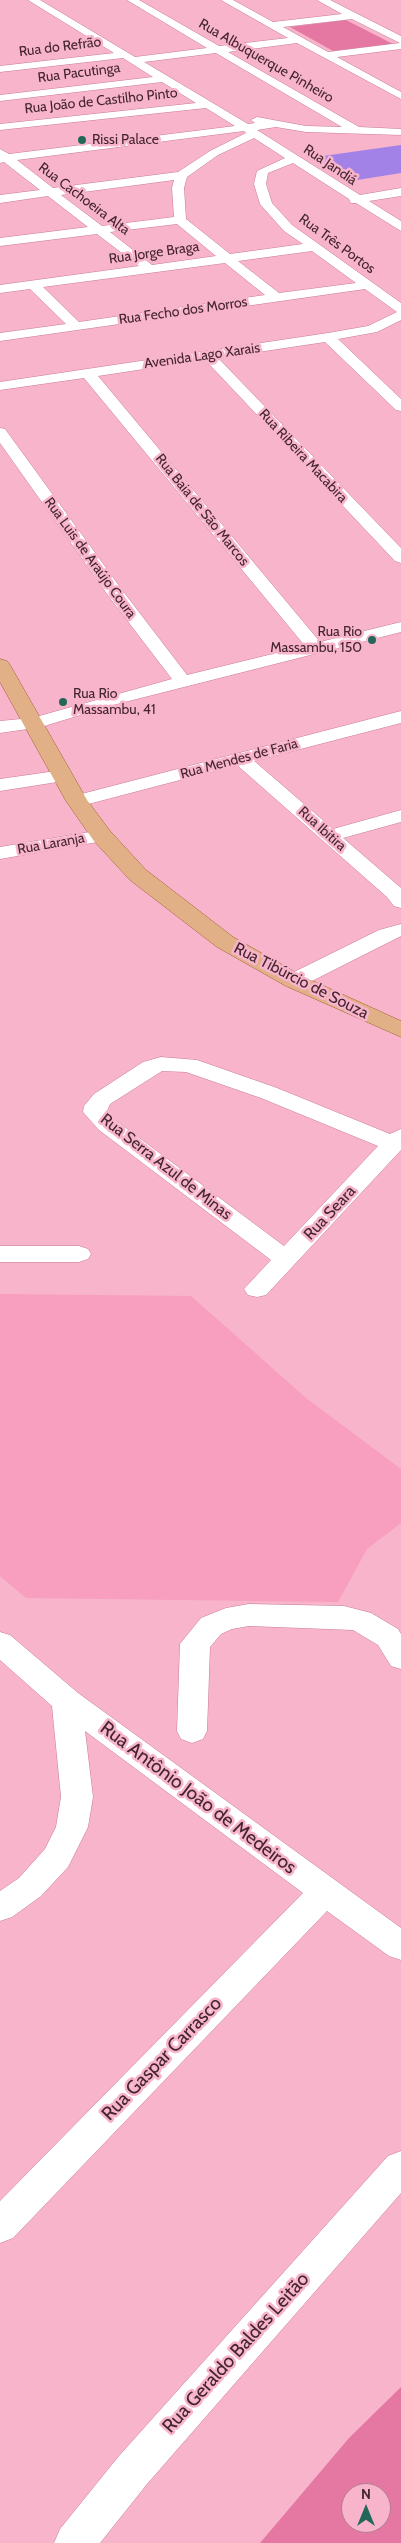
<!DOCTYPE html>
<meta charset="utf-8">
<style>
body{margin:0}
#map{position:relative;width:401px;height:2543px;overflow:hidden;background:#f7b4cb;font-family:Cabin,sans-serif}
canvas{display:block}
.north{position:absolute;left:341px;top:2483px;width:50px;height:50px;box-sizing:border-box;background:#f7b4cb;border:1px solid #b07b8d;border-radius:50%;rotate:0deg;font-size:14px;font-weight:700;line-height:20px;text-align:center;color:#452531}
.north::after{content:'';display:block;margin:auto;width:18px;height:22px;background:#236759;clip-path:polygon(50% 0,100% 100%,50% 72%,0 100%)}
</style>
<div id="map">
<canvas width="401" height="2543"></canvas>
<div class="north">N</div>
</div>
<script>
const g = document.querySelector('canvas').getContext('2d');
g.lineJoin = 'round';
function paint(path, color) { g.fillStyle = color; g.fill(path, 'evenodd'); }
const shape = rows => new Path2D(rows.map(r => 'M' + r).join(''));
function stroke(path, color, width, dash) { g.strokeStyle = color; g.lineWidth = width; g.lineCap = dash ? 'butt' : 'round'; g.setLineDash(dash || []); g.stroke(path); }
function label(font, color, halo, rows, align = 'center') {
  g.font = font + ' Cabin,sans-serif'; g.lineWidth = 5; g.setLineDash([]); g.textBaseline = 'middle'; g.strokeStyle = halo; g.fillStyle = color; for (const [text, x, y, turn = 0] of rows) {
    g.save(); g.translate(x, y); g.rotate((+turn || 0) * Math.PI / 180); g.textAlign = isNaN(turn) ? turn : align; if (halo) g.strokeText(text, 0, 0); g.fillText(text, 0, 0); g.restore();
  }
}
paint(shape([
 [0,1294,191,1296,306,1398,401,1469,401,1523,367,1549,338,1602,26,1598,0,1576]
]), '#f89ebe');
paint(shape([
 [346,20,393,44,333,51,290,27],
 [401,2387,401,2543,260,2543,349,2438],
 [351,2493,381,2493,381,2523,351,2523]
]), '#e578a2');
paint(shape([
 [401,145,401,173,351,181,316,157]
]), '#a282e6');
const minor = shape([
 [28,0,40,0,135,57,207,48,127,0,139,0,219,46,288,38,221,0,233,0,273,22,342,14,317,0,330,0,401,36,401,49,337,57,401,92,401,99,297,43,228,52,359,127,401,129,401,135,306,132,276,127,257,130,360,195,401,188,401,196,369,201,401,221,401,231,356,203,351,203,349,199,293,163,268,173,266,184,272,203,292,225,401,303,401,320,377,332,338,339,401,399,401,411,396,410,325,342,218,358,401,548,401,563,395,561,211,366,203,360,98,376,320,642,401,622,401,632,113,705,41,727,0,733,0,721,32,718,172,679,110,598,0,443,0,428,5,429,122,590,187,675,305,646,84,378,0,390,0,382,328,333,368,326,397,312,365,289,0,341,0,333,66,324,30,289,0,293,0,285,139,266,97,234,0,246,0,238,88,227,48,196,0,203,0,195,40,190,4,162,0,163,0,149,9,154,235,126,206,108,0,130,0,124,196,103,162,82,0,101,0,95,153,77,123,58,0,72,0,66,114,53,28,0],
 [352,19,400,43,328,52,283,27,352,19],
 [216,53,342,127,306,126,257,117,251,120,255,123,248,124,144,62,216,53],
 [244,131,246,133,210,151,178,172,53,188,17,160,244,131],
 [254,138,285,158,257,171,254,184,260,204,284,231,303,244,230,254,186,219,184,188,187,177,218,155,254,138],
 [174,180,172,188,174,217,102,226,61,195,174,180],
 [177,224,216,256,152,265,110,232,177,224],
 [312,251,356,283,279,293,238,261,312,251],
 [225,263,265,295,79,322,43,287,225,263],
 [401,711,401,723,254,761,333,829,401,810,401,822,343,838,401,888,401,908,394,906,387,897,237,765,77,807,70,805,67,801,70,797,401,711],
 [63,770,70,772,73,776,70,780,0,791,0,779,63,770],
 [102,830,109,832,112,836,109,840,0,859,0,847,102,830],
 [401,924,401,936,302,986,294,987,286,986,283,981,286,976,379,930,401,924],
 [161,1057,197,1060,277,1088,390,1134,401,1129,401,1150,266,1295,257,1297,248,1295,244,1289,271,1260,99,1130,83,1112,84,1106,94,1094,143,1062,161,1057],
 [162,1071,186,1072,261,1098,378,1146,284,1246,115,1120,107,1111,110,1104,162,1071],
 [0,1246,79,1246,88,1249,91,1254,88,1259,79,1262,0,1262,0,1246],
 [249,1604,344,1606,371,1613,398,1629,401,1634,401,1669,391,1666,378,1645,353,1630,249,1626,232,1629,221,1634,210,1647,207,1731,203,1739,192,1743,181,1739,177,1731,180,1644,201,1618,226,1608,249,1604],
 [0,1632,10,1635,78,1693,401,1928,401,1960,389,1956,327,1911,13,2238,0,2243,0,2201,303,1893,85,1731,93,1797,88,1827,68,1867,41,1896,12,1917,0,1921,0,1891,19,1878,45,1849,56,1827,61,1797,52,1706,0,1660,0,1632],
 [401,2151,401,2193,147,2484,100,2543,54,2543,60,2529,119,2456,388,2156,401,2151]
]);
const major = shape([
 [0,659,7,661,10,665,87,800,110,831,146,870,233,937,302,976,401,1021,401,1037,286,986,217,947,130,880,94,841,66,801,0,682,0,659]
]);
stroke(minor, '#c97b97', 1);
stroke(major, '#9f5d34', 1);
paint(minor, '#fff');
paint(major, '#e2b086');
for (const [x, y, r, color] of [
 [82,140,5,"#236759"],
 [372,640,5,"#236759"],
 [63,702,5,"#236759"]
]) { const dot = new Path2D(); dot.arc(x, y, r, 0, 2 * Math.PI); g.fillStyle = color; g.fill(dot); stroke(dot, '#f7b4cb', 2); }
label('14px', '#452531', '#f7b4cb', [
 ["Rua do Refrão",60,47,-7],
 ["Rua Albuquerque Pinheiro",266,61,30],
 ["Rua Pacutinga",79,73,-7],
 ["Rua João de Castilho Pinto",101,101,-6],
 ["Rua Jandiá",330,165,34],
 ["Rua Cachoeira Alta",84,199,37],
 ["Rua Três Portos",337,244,36],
 ["Rua Jorge Braga",154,253,-8],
 ["Rua Fecho dos Morros",183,311,-8],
 ["Avenida Lago Xarais",202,356,-8],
 ["Rua Ribeira Macabira",303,456,47],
 ["Rua Baia de São Marcos",202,510,51],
 ["Rua Luis de Araújo Coura",90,558,54],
 ["Rua Mendes de Faria",239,759,-15],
 ["Rua Ibitira",322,829,42],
 ["Rua Laranja",51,844,-10]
]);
label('14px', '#452531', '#f7b4cb', [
 ["Rissi Palace",92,140],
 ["Rua Rio",362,632,"right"],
 ["Massambu, 150",362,648,"right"],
 ["Rua Rio",73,694],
 ["Massambu, 41",73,710]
], 'left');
label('16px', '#452531', '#f7b4cb', [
 ["Rua Tibúrcio de Souza",301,981,27],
 ["Rua Serra Azul de Minas",166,1167,38],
 ["Rua Seara",330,1213,-47]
]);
label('19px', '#452531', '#f7b4cb', [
 ["Rua Antônio João de Medeiros",198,1798,37],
 ["Rua Gaspar Carrasco",162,2059,-46],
 ["Rua Geraldo Baldes Leitão",236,2353,-48]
]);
</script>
